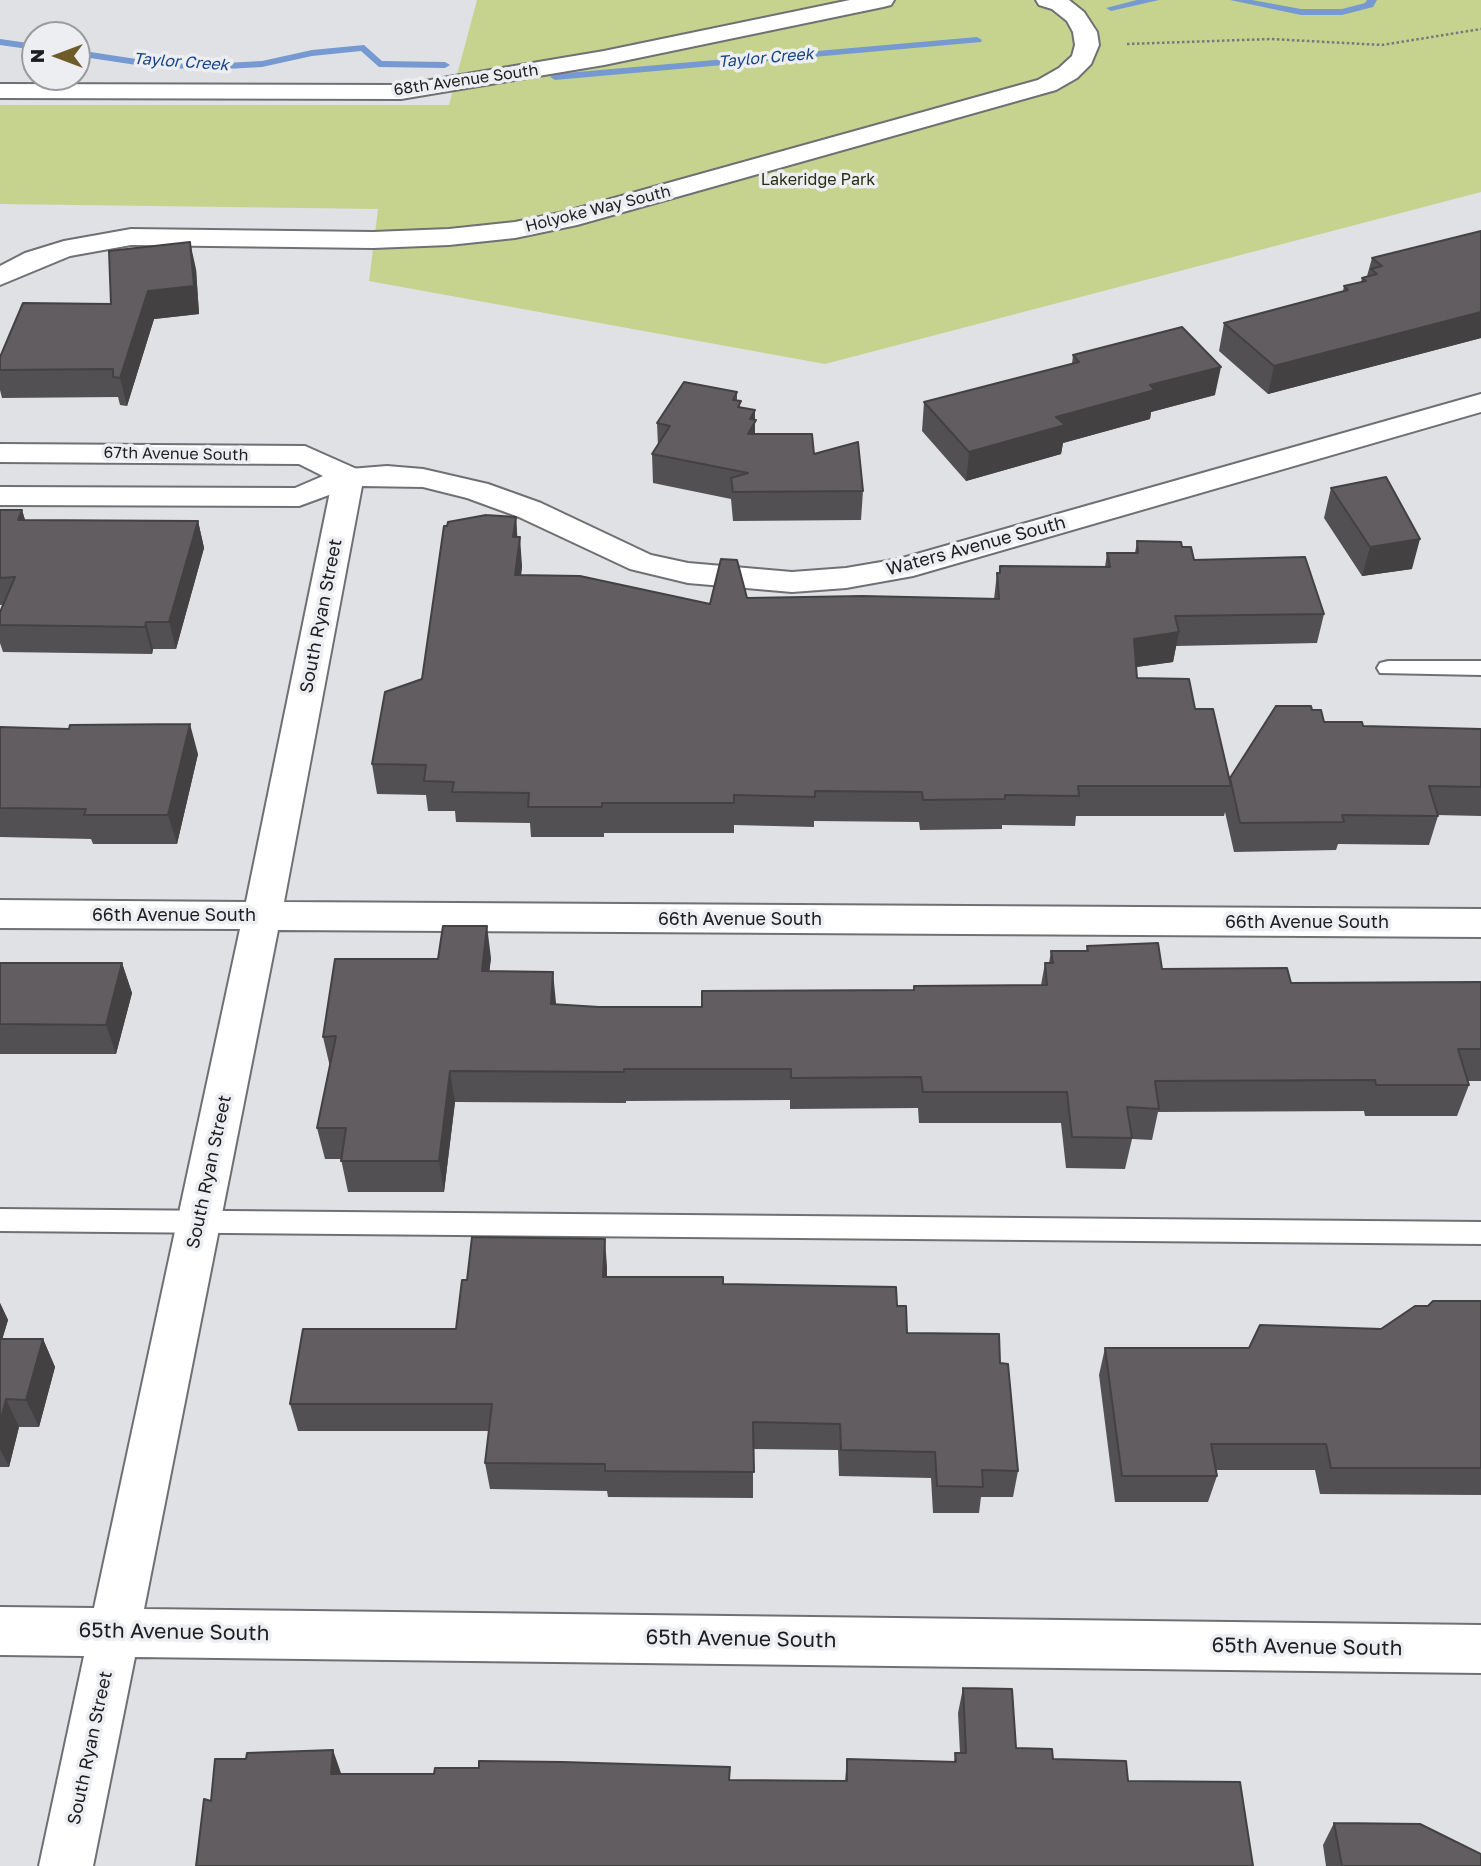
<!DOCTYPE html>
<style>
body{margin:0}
#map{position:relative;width:1481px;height:1866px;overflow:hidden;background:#dfe1e5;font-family:"Golos Text",sans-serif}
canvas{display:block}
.north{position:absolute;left:21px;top:21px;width:70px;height:70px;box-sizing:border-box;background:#eceef2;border:2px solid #999b9e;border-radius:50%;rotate:270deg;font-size:19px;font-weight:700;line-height:28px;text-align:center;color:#1d1e20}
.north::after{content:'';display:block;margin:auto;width:24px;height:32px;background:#6d5c2a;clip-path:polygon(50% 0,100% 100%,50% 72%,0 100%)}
</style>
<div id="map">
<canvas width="1481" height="1866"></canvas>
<div class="north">N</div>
</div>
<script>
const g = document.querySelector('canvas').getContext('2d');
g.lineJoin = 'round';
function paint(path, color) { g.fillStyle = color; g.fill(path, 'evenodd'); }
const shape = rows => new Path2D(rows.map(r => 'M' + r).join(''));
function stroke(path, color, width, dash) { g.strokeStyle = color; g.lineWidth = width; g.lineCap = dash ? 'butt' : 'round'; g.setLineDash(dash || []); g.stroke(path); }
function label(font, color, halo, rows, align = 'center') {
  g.font = font + ' "Golos Text",sans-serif'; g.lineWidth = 7; g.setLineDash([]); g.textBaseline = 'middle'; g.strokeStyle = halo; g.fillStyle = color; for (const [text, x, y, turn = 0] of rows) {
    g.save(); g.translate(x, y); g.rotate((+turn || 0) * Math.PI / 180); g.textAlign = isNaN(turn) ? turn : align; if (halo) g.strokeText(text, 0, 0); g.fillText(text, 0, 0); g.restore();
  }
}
paint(shape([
 [477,0,1481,0,1481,192,825,364,369,281,378,209,0,204,0,105,449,105]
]), '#c6d38e');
paint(shape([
 [1137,0,1159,0,1111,11,1106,8,1137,0],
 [1230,0,1252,0,1301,9,1342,9,1365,3,1367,0,1377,0,1373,7,1342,15,1301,15,1230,0],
 [977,37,982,40,981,42,555,80,550,77,555,74,977,37],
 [0,39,35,44,35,50,0,45,0,39],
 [364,45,382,61,445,62,450,65,445,68,379,67,361,51,312,56,262,67,207,70,143,66,77,56,77,50,143,60,207,64,262,61,312,50,364,45]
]), '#7599d0');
const service = shape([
 [1388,661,1481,661,1481,675,1380,673,1377,668,1380,663,1388,661],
 [0,1209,1481,1222,1481,1244,0,1231,0,1209]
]);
const minor = shape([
 [850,0,894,0,891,5,883,7,604,65,401,99,0,98,0,84,401,85,604,51,850,0],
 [1036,0,1069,0,1084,12,1097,32,1099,45,1091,64,1077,78,1056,90,577,225,515,238,449,245,373,248,131,245,70,256,0,285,0,266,25,253,64,241,131,229,373,232,449,229,515,222,564,212,1038,80,1059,68,1072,56,1075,45,1073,32,1067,21,1052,9,1039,5,1036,0],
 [1481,394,1481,412,913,576,846,588,792,592,688,583,630,569,519,517,467,498,423,487,362,486,284,902,1481,909,1481,937,278,930,144,1609,1481,1625,1481,1673,135,1657,93,1866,39,1866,84,1656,0,1655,0,1607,94,1608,240,929,0,928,0,900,246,902,333,477,337,470,387,466,423,469,488,484,541,503,651,555,688,563,792,572,846,568,899,559,1481,394]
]);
const tertiary = shape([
 [0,444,305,446,359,470,363,477,359,484,299,506,0,505,0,487,295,488,323,476,299,464,0,462,0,444]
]);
stroke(service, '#6f7074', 4);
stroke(minor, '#6f7074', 4);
stroke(tertiary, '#6f7074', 4);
stroke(shape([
 [1127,44,1271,39,1382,45,1481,29]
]), '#76787b', 2.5, [2.5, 2.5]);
paint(service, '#fff');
paint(minor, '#fff');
paint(tertiary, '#fff');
paint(shape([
 [1481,231,1481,338,1268,394,1219,351,1224,323,1343,291,1344,286,1361,282,1362,278,1367,276,1372,258],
 [196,269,199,314,154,319,127,406,120,405,118,397,2,398,0,390,0,357,111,304],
 [1073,355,1215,395,1151,412,1150,419,1063,443,1061,454,966,481,922,431,924,402,1072,364],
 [737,392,737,400,741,408,755,410,755,434,814,454,863,491,861,520,733,521,731,499,653,483,652,454,658,446,657,423],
 [1331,488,1412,569,1362,576,1324,518],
 [0,510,22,510,25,520,198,521,204,548,176,649,153,649,152,654,3,652,0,643,0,612,3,605,0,605],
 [516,517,517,537,522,566,521,575,710,604,747,598,994,599,997,573,999,573,1000,566,1105,567,1107,553,1135,553,1137,541,1182,547,1194,560,1324,614,1317,643,1176,646,1173,662,1136,667,1137,678,1195,709,1229,781,1230,778,1312,710,1324,722,1363,726,1481,729,1481,816,1437,815,1438,816,1429,845,1338,844,1336,850,1234,852,1225,812,1224,816,1076,816,1075,826,1002,825,1002,829,920,830,919,822,814,821,814,827,734,825,734,833,604,833,604,837,531,837,530,823,456,822,455,811,428,811,426,795,377,794,372,764,422,679,447,526],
 [0,727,198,754,177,844,93,844,91,839,0,837],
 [1087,946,1162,969,1291,983,1481,982,1481,1081,1468,1081,1469,1085,1457,1116,1365,1116,1364,1111,1158,1112,1152,1140,1132,1139,1125,1169,1066,1168,1061,1123,919,1123,918,1108,790,1109,790,1100,626,1101,626,1103,455,1102,444,1192,348,1192,341,1159,325,1159,317,1128,330,1067,323,1037,491,958,489,971,556,1004,599,1007,702,1007,913,990,914,986,1041,985,1045,963,1049,963,1051,951,1086,951],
 [0,963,122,963,132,993,116,1054,0,1054],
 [607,1267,607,1277,724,1284,897,1306,907,1333,1000,1363,1018,1471,1013,1497,981,1497,979,1513,933,1513,931,1478,839,1476,838,1450,753,1449,753,1498,608,1497,607,1491,490,1489,485,1463,489,1431,298,1431,290,1404,456,1329],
 [1481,1301,1481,1495,1320,1494,1315,1470,1216,1470,1217,1476,1208,1502,1115,1502,1099,1375,1105,1348,1249,1348,1381,1329,1428,1306],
 [0,1303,8,1320,2,1339,43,1339,55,1367,39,1427,19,1427,9,1467,0,1467],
 [963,1688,1016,1748,1128,1781,211,1801,730,1780,845,1781,847,1759,954,1762,955,1753,960,1753,958,1713],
 [1334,1823,1481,1866,1326,1866,1323,1845]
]), '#535053');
paint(shape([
 [190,242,196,269,199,314,154,319,127,406,120,378,148,291],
 [1481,312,1481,338,1268,394,1274,366],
 [1221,367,1215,395,1151,412,1150,419,1063,443,1061,454,966,481,969,452,1056,417,1150,385],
 [755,410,755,449,748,434,750,419],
 [22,510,30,537,18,520],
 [516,517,518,546,513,537],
 [198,521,204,548,176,649,169,622],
 [520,537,522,566,518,605,515,575],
 [1420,539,1412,569,1362,576,1370,547],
 [146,622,153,649,152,654,145,627],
 [1179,632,1173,662,1129,668,1134,639],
 [190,724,198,754,177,844,168,815],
 [487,926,491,958,486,1002,482,971],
 [122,963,132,993,116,1054,106,1025],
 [553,972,556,1003,554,1035,551,1004],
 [450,1071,455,1102,444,1192,439,1161],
 [605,1239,607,1267,606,1305,603,1277],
 [0,1303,8,1320,0,1347],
 [43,1339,55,1367,39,1427,26,1400],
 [6,1399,19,1427,9,1467,0,1449,0,1423],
 [333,1750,341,1773,339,1797,331,1774]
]), '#444143');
const building = shape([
 [1481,231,1481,312,1274,366,1224,323,1348,290,1344,286,1366,281,1362,278,1377,274,1371,269,1382,266,1372,258,1481,231],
 [190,242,194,286,148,291,120,378,113,377,113,369,0,370,0,357,23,303,111,304,109,251,190,242],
 [1182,327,1221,367,1150,385,1155,390,1056,417,1065,425,969,452,924,402,1079,362,1073,355,1182,327],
 [684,382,737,392,733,400,741,401,738,407,755,410,750,419,756,420,748,434,812,434,814,454,858,442,863,491,733,492,731,478,748,473,652,454,670,426,657,423,684,382],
 [1386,477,1420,539,1370,547,1331,488,1386,477],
 [0,510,22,510,18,520,198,521,169,622,146,622,145,627,0,625,0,612,15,577,0,578,0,510],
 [486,515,516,517,513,537,520,537,515,575,580,576,710,604,721,559,737,560,747,598,862,596,999,599,997,573,1000,573,1000,566,1110,567,1107,553,1138,553,1137,541,1181,542,1182,547,1191,547,1194,560,1305,557,1324,614,1175,616,1179,632,1134,639,1137,678,1189,679,1195,709,1213,709,1231,786,1078,786,1079,796,1005,795,1005,799,923,800,922,792,815,791,815,797,734,795,734,803,602,803,602,807,528,807,529,793,452,792,454,782,424,781,426,765,372,764,385,692,422,679,444,526,447,526,448,522,486,515],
 [1276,706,1311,706,1312,710,1321,710,1324,722,1362,722,1363,726,1481,729,1481,787,1429,786,1438,816,1342,815,1344,822,1240,823,1230,778,1276,706],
 [190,724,168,815,84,815,86,809,0,808,0,727,69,729,70,725,190,724],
 [443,926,487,926,482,971,553,972,551,1004,599,1007,702,1007,702,991,914,990,914,986,1047,985,1045,963,1053,963,1051,951,1088,951,1087,946,1158,943,1162,969,1287,968,1291,983,1481,982,1481,1049,1458,1049,1469,1085,1376,1085,1375,1080,1155,1081,1159,1109,1127,1107,1132,1138,1072,1137,1067,1092,923,1092,921,1077,791,1078,791,1069,624,1069,624,1072,450,1071,439,1161,341,1161,346,1128,317,1128,336,1036,323,1037,335,959,438,959,443,926],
 [0,963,122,963,106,1025,0,1024,0,963],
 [472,1237,605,1239,603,1277,723,1277,723,1284,896,1287,897,1306,906,1306,907,1333,999,1334,1000,1363,1008,1364,1018,1471,982,1470,983,1487,937,1486,935,1452,841,1450,840,1424,753,1422,754,1472,605,1471,605,1464,485,1463,492,1404,290,1404,303,1329,456,1329,462,1280,467,1280,472,1237],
 [1433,1301,1481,1301,1481,1468,1331,1468,1326,1444,1211,1444,1217,1476,1122,1476,1105,1348,1249,1348,1260,1325,1381,1329,1415,1306,1428,1306,1433,1301],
 [0,1339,43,1339,26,1400,6,1399,0,1423,0,1339],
 [963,1688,1012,1689,1016,1748,1052,1749,1053,1759,1126,1761,1128,1781,1240,1782,1253,1866,196,1866,204,1799,211,1801,215,1759,246,1759,247,1753,333,1750,331,1774,434,1774,435,1768,479,1768,479,1761,562,1762,730,1767,729,1780,847,1781,847,1759,956,1762,955,1753,966,1753,963,1688],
 [1334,1823,1420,1824,1481,1854,1481,1866,1342,1866,1334,1823]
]);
paint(building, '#615d60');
stroke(building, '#444143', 2);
label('italic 16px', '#184486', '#eceef2', [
 ["Taylor Creek",766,58,-5],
 ["Taylor Creek",181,62,4]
]);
label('16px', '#1d1e20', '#eceef2', [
 ["68th Avenue South",466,80,-8],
 ["Holyoke Way South",598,209,-14],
 ["67th Avenue South",176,454,1]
]);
label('16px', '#282d0f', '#eceef2', [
 ["Lakeridge Park",818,180]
]);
label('18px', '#1d1e20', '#eceef2', [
 ["Waters Avenue South",976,546,-15],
 ["South Ryan Street",321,616,-79],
 ["66th Avenue South",174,915],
 ["66th Avenue South",740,919],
 ["66th Avenue South",1307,922],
 ["South Ryan Street",209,1172,-78],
 ["South Ryan Street",90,1748,-78]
]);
label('21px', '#1d1e20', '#eceef2', [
 ["65th Avenue South",174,1632,1],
 ["65th Avenue South",741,1639,1],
 ["65th Avenue South",1307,1647,1]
]);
</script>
